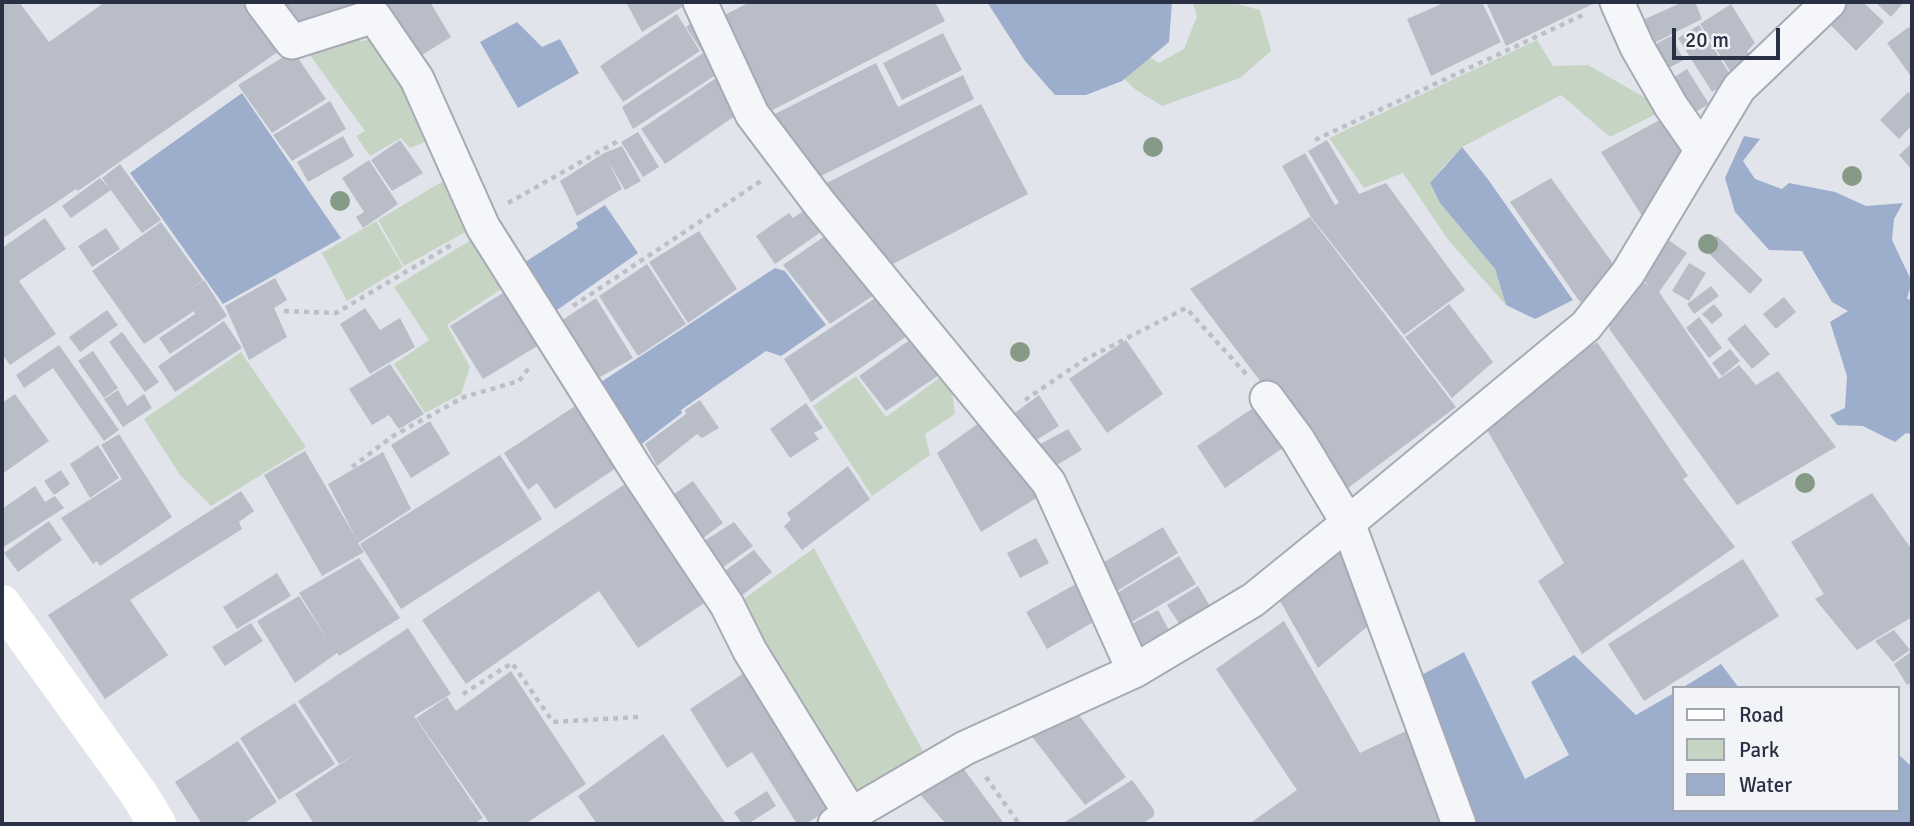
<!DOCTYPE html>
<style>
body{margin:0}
#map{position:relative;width:1914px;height:826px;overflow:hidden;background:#e2e4eb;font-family:Signika,sans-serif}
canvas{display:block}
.frame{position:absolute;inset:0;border:4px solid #293043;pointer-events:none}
.legend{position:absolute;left:1672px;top:686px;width:228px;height:126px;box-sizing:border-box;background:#f2f4f8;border:2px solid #a2a6b0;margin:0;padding:9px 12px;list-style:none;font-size:21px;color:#293043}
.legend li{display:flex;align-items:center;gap:14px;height:35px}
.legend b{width:35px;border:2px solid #a2a6b0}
.scale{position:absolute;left:1672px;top:28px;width:108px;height:32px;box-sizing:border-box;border:4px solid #293043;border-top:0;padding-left:9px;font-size:21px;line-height:24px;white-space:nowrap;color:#293043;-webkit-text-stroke:5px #f2f4f8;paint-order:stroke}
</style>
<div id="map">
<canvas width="1914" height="826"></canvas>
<div class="frame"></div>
<ul class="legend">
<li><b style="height:9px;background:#fff"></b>Road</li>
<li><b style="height:19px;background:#c6d5c3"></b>Park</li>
<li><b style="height:19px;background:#9caecb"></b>Water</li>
</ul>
<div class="scale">20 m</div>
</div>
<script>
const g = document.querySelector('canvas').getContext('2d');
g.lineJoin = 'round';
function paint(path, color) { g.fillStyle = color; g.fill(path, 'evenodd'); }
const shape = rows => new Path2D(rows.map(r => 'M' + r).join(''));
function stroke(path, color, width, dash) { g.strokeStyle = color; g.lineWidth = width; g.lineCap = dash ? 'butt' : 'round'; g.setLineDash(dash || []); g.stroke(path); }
paint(shape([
 [1192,2,1230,2,1260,10,1271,51,1240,78,1162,106,1136,90,1119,74,1143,53,1159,63,1184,49,1197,16],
 [348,35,361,41,375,39,432,139,410,148,401,138,370,156,356,136,365,131,309,54],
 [1537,40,1553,66,1588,65,1649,100,1656,114,1610,137,1561,95,1462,147,1442,168,1430,184,1440,203,1495,269,1506,305,1449,241,1403,173,1364,188,1329,138],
 [450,177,473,228,404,266,378,220],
 [376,221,403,267,347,301,322,253],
 [476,237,506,286,447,325,470,367,461,394,425,413,394,364,429,340,394,287],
 [241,352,306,447,211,506,180,475,144,419],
 [949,371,955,414,925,434,930,455,872,496,813,406,856,376,886,417],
 [814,548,924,753,850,796,737,604]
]), '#c6d5c3');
paint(shape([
 [987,2,1172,2,1169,42,1122,81,1086,95,1055,95,1025,61],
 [517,22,542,47,560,39,579,73,518,108,480,42],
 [242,93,341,238,223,304,130,173],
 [1744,136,1760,139,1743,161,1755,179,1782,189,1789,183,1835,192,1866,206,1903,203,1894,219,1892,240,1912,282,1907,298,1912,302,1912,434,1906,433,1895,442,1863,426,1837,425,1830,415,1845,408,1847,376,1830,322,1848,311,1832,302,1802,251,1769,250,1735,212,1725,178],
 [1462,147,1487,178,1573,300,1535,319,1506,305,1495,269,1440,203,1430,183],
 [605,205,638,253,550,315,522,264,578,228,576,223],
 [775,268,785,271,826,325,781,356,766,351,681,410,682,413,639,446,598,384],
 [1464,652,1525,779,1569,755,1531,682,1574,655,1636,715,1674,693,1674,810,1898,810,1898,754,1912,767,1912,824,1471,824,1416,678],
 [1721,664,1739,688,1682,688]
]), '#9caecb');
paint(shape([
 [2,2,19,2,49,42,105,2,247,2,282,49,78,191,76,189,2,239],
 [280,2,359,2,298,28],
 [390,2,430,2,451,37,417,58,386,5],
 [626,2,690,2,642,32],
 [750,2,935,2,945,21,761,116,713,21],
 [1446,2,1482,2,1501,42,1431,76,1407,19],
 [1486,2,1597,2,1506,46],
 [1683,2,1695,2,1702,19,1646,47,1636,23],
 [1844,2,1863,2,1884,22,1856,51,1826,20],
 [1875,2,1904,2,1891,17],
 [1731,4,1755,43,1747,51,1751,55,1732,74,1700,24],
 [677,14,700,51,623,102,600,66],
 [696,19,728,67,633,129,622,107,703,53,686,27],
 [1699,25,1733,79,1712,92,1678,38],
 [1909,27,1912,32,1912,73,1910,75,1887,43],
 [943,33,962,70,902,100,883,63],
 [1671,36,1684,60,1661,72,1648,48],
 [293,51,326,99,272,133,238,85],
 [876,63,898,107,963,75,974,99,815,179,767,118],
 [1687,69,1709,104,1689,116,1667,82],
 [722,74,745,109,665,164,641,129],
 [1908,92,1912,96,1912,125,1899,139,1880,120],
 [330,101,346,129,292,161,273,135],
 [981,104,1028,194,887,267,821,186],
 [1665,117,1689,152,1646,222,1601,152],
 [638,132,659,167,643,177,621,142],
 [343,136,354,156,308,182,297,162],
 [400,140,423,173,392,191,371,160],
 [1327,140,1359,194,1386,183,1465,290,1404,335,1311,217,1282,166,1305,153,1335,205,1339,203,1308,151],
 [1912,143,1912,170,1899,155],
 [622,146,641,181,625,190,608,161,622,189,577,216,560,181,604,153],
 [369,160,398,204,363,228,356,217,364,212,342,178],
 [120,164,161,220,142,233,102,178],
 [100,178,111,190,71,218,62,206],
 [1551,178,1614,265,1608,271,1611,273,1591,290,1595,294,1580,302,1510,202],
 [815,203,831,225,775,264,756,236,789,213,793,218],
 [1310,217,1456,407,1344,491,1190,289],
 [45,218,66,249,19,281,56,334,10,365,2,354,2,248],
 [161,222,203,280,189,290,204,280,227,316,170,354,159,338,195,314,194,311,144,344,92,271],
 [106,228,120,249,92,267,78,246],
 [835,229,882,290,830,324,783,265],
 [699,231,737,289,688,323,649,262],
 [1717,236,1763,280,1750,294,1704,249],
 [1667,239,1687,253,1659,292,1719,379,1739,365,1756,385,1778,371,1836,447,1737,505,1610,330,1608,320,1639,280,1650,286,1640,278],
 [1689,263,1706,273,1689,301,1672,291],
 [647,264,686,324,638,356,599,296],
 [275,278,287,300,274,308,287,337,249,360,225,306],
 [1711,286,1719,296,1694,314,1687,304],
 [506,291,539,345,483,379,450,326],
 [881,294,910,334,811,402,784,359],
 [1784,297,1796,312,1776,329,1763,314],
 [596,298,633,358,595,380,556,324],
 [1449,304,1493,362,1452,398,1405,337],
 [1714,304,1723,315,1712,324,1702,314],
 [365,308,380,330,400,318,415,347,370,374,340,324],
 [107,310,118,325,80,352,69,337],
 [1699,317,1722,348,1709,358,1686,328],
 [224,321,242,348,175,392,158,366],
 [1745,324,1770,354,1752,369,1727,339],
 [122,332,159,382,145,392,109,342],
 [918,334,945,371,886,411,859,376],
 [1126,340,1163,394,1107,433,1069,379],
 [1597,342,1688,476,1683,479,1735,547,1582,654,1538,581,1564,563,1487,430,1550,379,1548,375],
 [59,345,119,430,104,441,53,368,24,388,16,375],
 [1730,349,1740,361,1722,376,1712,363],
 [93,351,118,388,104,398,78,361],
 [390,364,424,414,399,429,389,415,372,425,349,389],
 [118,390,127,406,144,394,152,408,123,427,104,399],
 [15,394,49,441,2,474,2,403],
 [1039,395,1059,426,1030,444,1008,418],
 [700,400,719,428,702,438,697,434,657,466,645,444,686,414,685,410],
 [581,402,622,464,555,509,537,483,528,490,504,453],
 [1262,402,1290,443,1225,488,1197,446],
 [806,403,823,428,814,433,819,439,790,458,770,429],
 [986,418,1043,494,981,532,937,453],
 [430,421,450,454,411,478,391,445],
 [1068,429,1082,450,1050,469,1033,448],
 [119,434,172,517,100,566,97,561,93,564,61,518,122,479,101,445],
 [98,445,119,478,90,498,70,464],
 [305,451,357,540,328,484,383,452,411,509,358,543,364,552,322,576,264,475],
 [500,455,542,519,401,609,360,544],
 [848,466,870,499,802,550,784,526,791,520,787,513],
 [61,470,70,484,54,495,44,481],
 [631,480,710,599,638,648,599,591,466,684,422,620],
 [693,481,723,523,698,542,668,498],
 [35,486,45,502,55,496,64,508,2,548,2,509],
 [241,491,254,511,239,522,242,529,130,600,168,655,105,699,48,615],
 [1872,493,1912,550,1912,617,1857,650,1815,599,1824,594,1791,542],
 [49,521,62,540,18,572,4,553],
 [734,522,753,546,718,571,698,545],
 [1163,527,1178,553,1114,593,1099,565],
 [1036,538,1049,563,1020,578,1007,553],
 [1347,547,1374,621,1318,668,1280,601],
 [754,550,772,572,735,601,719,575],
 [1179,556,1196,584,1128,624,1112,596],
 [359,558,400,618,339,656,337,653,295,683,257,621,299,596,328,640,299,593],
 [1743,559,1779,616,1644,701,1608,644],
 [277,573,291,596,237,629,223,607],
 [1081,581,1102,617,1047,649,1026,612],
 [1198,586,1214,613,1184,631,1167,605],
 [1158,610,1169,630,1137,647,1126,627],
 [1284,621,1360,753,1410,729,1450,816,1434,824,1249,824,1297,790,1216,669],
 [251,623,263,641,225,666,212,647],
 [408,628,451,694,414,716,483,818,474,824,314,824,295,794,357,753,339,764,298,701],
 [1894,630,1910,650,1893,662,1875,641],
 [1911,652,1912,682,1907,685,1894,664],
 [750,669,835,806,805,824,797,824,752,752,727,768,690,709],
 [511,671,586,784,525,824,490,824,416,718,447,697,456,711],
 [295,703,335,764,279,800,240,738],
 [1075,710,1126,777,1085,805,1030,734],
 [663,734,726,824,597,824,578,796],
 [238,741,277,802,243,824,202,824,175,782],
 [960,764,1003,822,1000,824,946,824,918,792],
 [1132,780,1154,810,1154,816,1142,824,1062,824],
 [767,791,776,806,748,824,742,824,734,812]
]), '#b9bdc8');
const street = shape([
 [262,2,292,42,374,16,417,79,483,227,636,469,727,605,750,651,850,813],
 [700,2,752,114,820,204,1049,483,1134,671],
 [1617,2,1637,47,1671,106,1701,149],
 [1267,398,1298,440,1348,523,1459,824],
 [835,824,965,748,1134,671,1253,600,1348,523,1586,326,1628,273,1739,88,1829,2]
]);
stroke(street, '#a7aab5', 37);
stroke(shape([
 [1315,140,1585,14],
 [508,203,618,141],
 [573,306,761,181],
 [284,311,336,313,453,244],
 [1025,400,1084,360,1186,308,1246,374],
 [352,467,393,436,464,397,519,381,531,365],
 [463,694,512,663,553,722,638,717],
 [986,777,1019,824]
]), '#bcbfc6', 4.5, [5, 5]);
stroke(street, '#f5f6f9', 33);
stroke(shape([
 [2,604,139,794,157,824]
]), '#fff', 38);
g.fillStyle = '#869b87';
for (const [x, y] of [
 [1153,147],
 [1852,176],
 [340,201],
 [1708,244],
 [1020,352],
 [1805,483]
]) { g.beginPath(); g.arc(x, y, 10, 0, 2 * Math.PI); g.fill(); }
</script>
